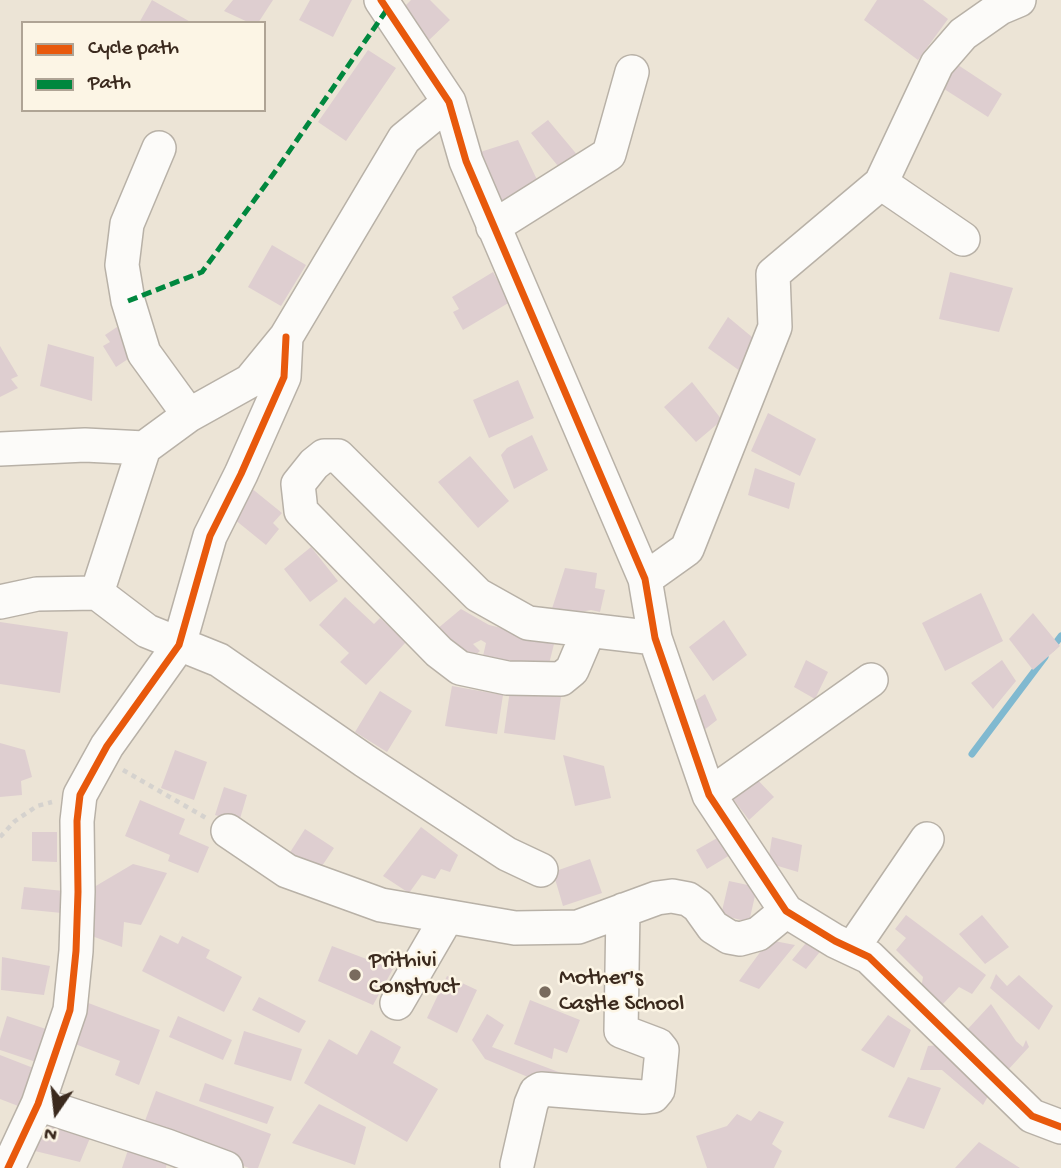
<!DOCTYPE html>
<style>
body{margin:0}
#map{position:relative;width:1061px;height:1168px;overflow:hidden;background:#ece4d6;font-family:"Gochi Hand",sans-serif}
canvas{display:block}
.legend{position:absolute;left:21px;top:21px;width:245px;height:91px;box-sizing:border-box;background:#fcf5e5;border:2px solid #afa495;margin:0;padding:9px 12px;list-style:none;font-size:21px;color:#3b2a1e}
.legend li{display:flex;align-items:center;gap:14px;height:35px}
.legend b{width:35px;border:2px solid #afa495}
.north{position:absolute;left:21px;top:1077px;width:70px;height:70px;-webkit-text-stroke:5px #fcf5e5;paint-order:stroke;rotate:194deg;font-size:19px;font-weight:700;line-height:28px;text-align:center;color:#3b2a1e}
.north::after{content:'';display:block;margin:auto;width:24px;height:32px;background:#3b2a1e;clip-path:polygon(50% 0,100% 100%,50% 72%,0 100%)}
</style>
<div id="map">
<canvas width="1061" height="1168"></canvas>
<ul class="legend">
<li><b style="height:9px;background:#e8590c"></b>Cycle path</li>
<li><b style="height:9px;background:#00873e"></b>Path</li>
</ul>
<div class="north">N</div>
</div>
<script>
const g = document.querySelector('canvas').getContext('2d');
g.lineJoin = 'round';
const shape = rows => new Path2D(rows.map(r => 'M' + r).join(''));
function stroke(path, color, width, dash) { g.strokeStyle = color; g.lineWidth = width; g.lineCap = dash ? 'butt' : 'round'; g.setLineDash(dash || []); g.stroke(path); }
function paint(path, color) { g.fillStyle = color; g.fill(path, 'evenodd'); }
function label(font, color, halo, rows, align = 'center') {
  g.font = font + ' "Gochi Hand",sans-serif'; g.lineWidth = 5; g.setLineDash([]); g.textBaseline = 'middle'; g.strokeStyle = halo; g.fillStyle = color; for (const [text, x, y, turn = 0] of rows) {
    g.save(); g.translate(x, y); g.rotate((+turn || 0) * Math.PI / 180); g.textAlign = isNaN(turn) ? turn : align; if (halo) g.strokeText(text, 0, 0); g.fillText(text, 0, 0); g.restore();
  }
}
stroke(shape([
 [1052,648,1061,636],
 [972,754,1045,657]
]), '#80b9d0', 7);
paint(shape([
 [152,0,187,20,192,23,139,23],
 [233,0,273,0,258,23,250,23,224,11],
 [310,0,352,0,333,37,299,20],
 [411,0,430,0,450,20,427,42,398,13],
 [877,0,923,0,948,19,918,60,864,20],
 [368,50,396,68,346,141,318,122],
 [958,65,1002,94,988,117,941,87],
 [548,120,579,157,562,171,531,133],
 [518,140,540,186,492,204,474,154],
 [272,245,306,265,281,306,248,287],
 [493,272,510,302,463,330,453,312,459,309,452,297],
 [950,272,1013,288,999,332,939,319],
 [728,317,758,342,740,371,708,348],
 [117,327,134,355,116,367,103,346,110,342,105,335],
 [48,344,94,357,92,401,40,386],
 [0,346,18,376,11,379,18,388,0,397],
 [518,380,534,418,489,438,473,400],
 [692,382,722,420,696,442,664,407],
 [768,413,816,439,800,476,751,451],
 [532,435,548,470,514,489,501,455,507,448],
 [470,456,509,501,478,528,438,482],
 [755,468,795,483,789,509,748,495],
 [245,483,282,513,273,523,279,529,266,545,234,519],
 [311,547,338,581,310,602,284,569],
 [565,568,597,573,595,588,605,590,600,612,591,610,549,618],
 [981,593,1003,641,945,671,922,623],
 [345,597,374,624,380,618,406,642,366,685,340,662,349,653,319,625],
 [461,609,489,625,535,636,556,636,547,672,509,660,506,670,481,665,486,643,481,640,473,644,480,651,467,662,431,634],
 [1033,613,1060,646,1033,670,1009,639],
 [724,620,747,655,713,681,689,647],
 [0,622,68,632,60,693,0,684],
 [806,660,828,672,815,699,794,687],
 [1002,660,1016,681,993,709,971,683],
 [452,686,503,695,497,734,445,726],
 [510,690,561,697,555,740,504,733],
 [380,691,412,711,387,752,355,732],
 [705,694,717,720,699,734,687,706],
 [0,743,25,750,32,777,21,781,22,795,0,797],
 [175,750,207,762,194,800,161,788],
 [563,755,604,766,611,798,575,806],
 [752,774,774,797,749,820,730,795],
 [224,787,247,795,239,822,215,815],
 [140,800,185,819,179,834,209,847,198,873,168,861,170,855,125,836],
 [421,827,458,855,450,872,441,869,435,879,422,875,409,893,383,876],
 [305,829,334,848,316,875,287,857],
 [32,832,57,832,57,862,32,861],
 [719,837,730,855,707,869,696,850],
 [772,837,802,845,798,872,768,863],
 [590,859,602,893,563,906,553,872],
 [133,864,167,873,141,925,124,922,122,947,89,935,89,890],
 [729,881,757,887,749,922,721,915],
 [24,887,64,891,62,913,21,909],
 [906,915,986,975,972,994,959,987,942,1005,921,989,923,977,896,950,906,938,895,929],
 [982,915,1009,947,985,964,959,934],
 [160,935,178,944,182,936,210,950,206,958,242,977,224,1012,142,971],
 [810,938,823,948,806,969,792,960],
 [769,940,795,945,759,989,739,981],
 [332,946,393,969,373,1005,318,981],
 [2,957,50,966,44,995,1,990],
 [996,974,1007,986,1019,975,1053,1006,1039,1030,990,988],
 [447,976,477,990,457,1033,427,1018],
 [259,997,306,1021,299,1033,252,1010],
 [530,1000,580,1020,567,1053,554,1048,552,1059,514,1044],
 [83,1001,160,1030,139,1085,115,1075,120,1061,67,1041],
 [991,1004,1016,1041,1023,1047,1026,1040,1029,1047,1007,1071,965,1032],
 [487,1014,504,1025,492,1047,564,1074,559,1090,485,1059,472,1040],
 [888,1015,911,1030,894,1068,861,1050],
 [7,1016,52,1031,42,1064,0,1050,0,1039],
 [178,1016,232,1040,223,1060,169,1037],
 [371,1030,401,1047,393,1063,438,1089,407,1142,304,1083,329,1039,357,1055],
 [244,1031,302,1049,291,1081,234,1064],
 [939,1045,991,1091,983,1105,942,1070,920,1070,928,1046],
 [0,1055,41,1071,26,1109,0,1099],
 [908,1077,941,1088,924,1129,888,1117],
 [205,1083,274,1107,267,1124,199,1101],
 [156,1091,271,1134,258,1168,249,1168,142,1129],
 [319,1104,366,1127,355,1165,292,1143],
 [50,1110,95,1126,80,1162,35,1151],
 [759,1111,784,1122,772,1144,782,1151,774,1168,707,1168,696,1136,727,1126,737,1114,751,1121],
 [979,1142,1020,1168,955,1168],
 [130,1144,168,1156,166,1168,122,1168]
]), '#deced0');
const minor = shape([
 [381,0,449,102,466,161,645,579,655,638,709,795,786,911,835,941,869,957,1032,1116,1061,1127],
 [159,148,127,224,122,265,128,301,144,353,189,415],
 [881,183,963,239],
 [493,227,609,154,632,72],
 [0,449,85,445,144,448],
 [645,579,687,549,775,327,773,274,881,183,937,64,963,34,1000,8,1019,0],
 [97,593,144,448,189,415,250,381,286,337,404,139,449,102],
 [0,602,37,594,97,593,147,631,219,660,365,761,507,854,541,870],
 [589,630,572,670,561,679,507,678,460,668,439,652,301,511,298,484,314,464,324,456,338,456,478,595,528,623,655,638],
 [709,795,871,680],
 [228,831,287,871,381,905,515,928,578,927,657,898,672,896,688,899,698,906,713,927,729,937,740,939,758,934,786,911],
 [852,949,927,839],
 [397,1003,447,917],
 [38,1104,167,1146,226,1168],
 [517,1165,531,1104,536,1092,541,1089,643,1097,653,1096,658,1090,662,1050,658,1045,621,1031,623,910],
 [8,1168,38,1104,70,1010,76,951,78,892,77,821,80,795,107,746,179,645,210,536,241,474,284,377,286,337]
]);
stroke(minor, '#b8b1a7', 36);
stroke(shape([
 [123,770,206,818],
 [0,837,15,821,37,806,52,802]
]), '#d5d2ce', 4.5, [5, 5]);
stroke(minor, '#fcfbf9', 33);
stroke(shape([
 [128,301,202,272,277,169,388,8]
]), '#00873e', 5, [10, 5]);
stroke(shape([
 [381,0,449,102,466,161,645,579,655,638,709,795,786,911,835,941,869,957,1032,1116,1061,1127],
 [8,1168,38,1104,70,1010,76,951,78,892,77,821,80,795,107,746,179,645,210,536,241,474,284,377,286,337]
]), '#e8590c', 7);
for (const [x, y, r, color] of [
 [355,975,7,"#796b5e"],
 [545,992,7,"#796b5e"]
]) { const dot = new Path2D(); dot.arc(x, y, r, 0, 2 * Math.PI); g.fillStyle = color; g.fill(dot); stroke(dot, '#fcf5e5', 2.5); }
label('23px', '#3b2a1e', '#fcf5e5', [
 ["Prithivi",369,962],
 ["Construct",369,988],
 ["Mother's",559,979],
 ["Castle School",559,1005]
], 'left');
</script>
